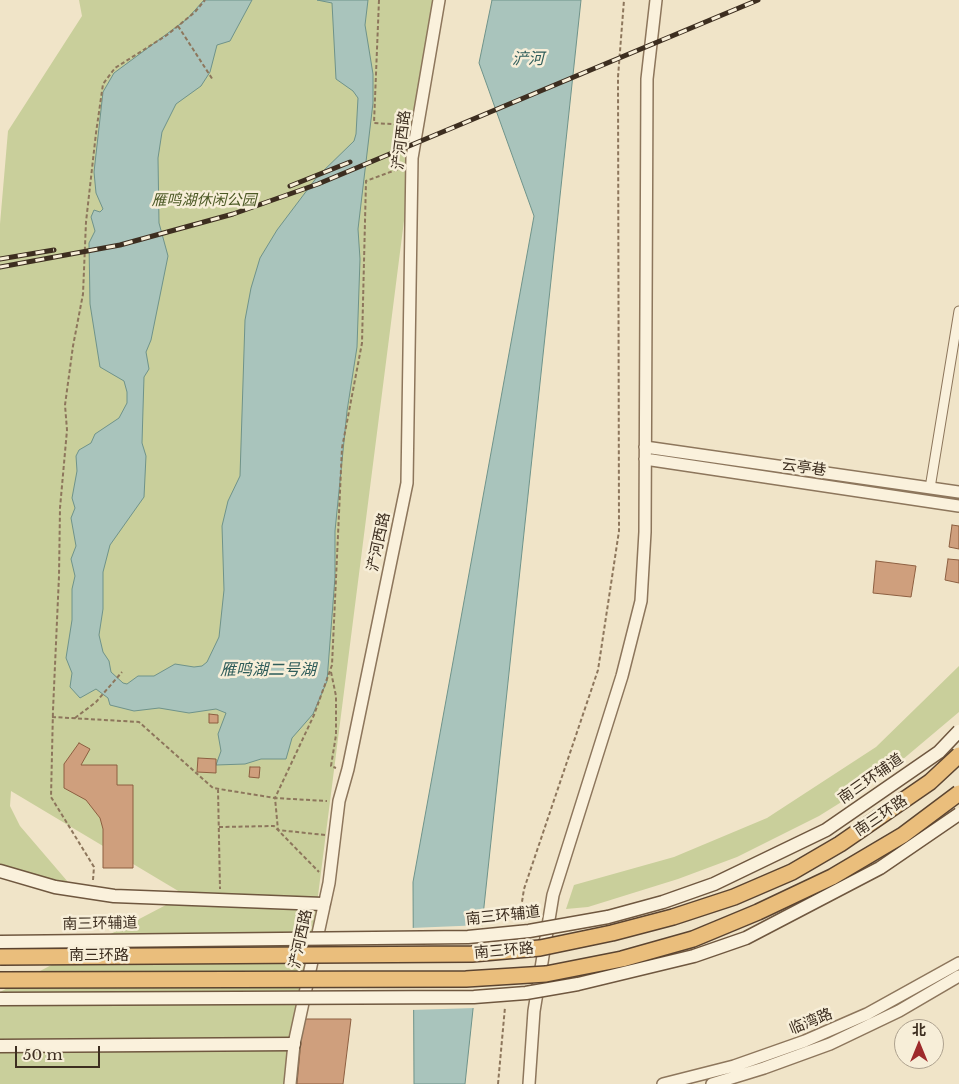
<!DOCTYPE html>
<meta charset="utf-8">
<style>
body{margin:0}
#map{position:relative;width:959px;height:1084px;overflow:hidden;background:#f0e4c8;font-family:"Libre Baskerville","Noto Sans SC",serif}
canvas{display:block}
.north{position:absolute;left:894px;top:1019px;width:50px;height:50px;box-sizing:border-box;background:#f7eed8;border:1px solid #ada18e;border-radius:50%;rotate:0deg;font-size:14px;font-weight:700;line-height:20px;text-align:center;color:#3d2e20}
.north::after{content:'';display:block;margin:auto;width:18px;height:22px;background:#9e2a2b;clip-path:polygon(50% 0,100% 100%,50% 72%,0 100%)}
.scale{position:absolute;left:15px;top:1046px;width:85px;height:22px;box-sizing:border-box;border:2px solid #3d2e20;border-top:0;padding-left:6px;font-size:15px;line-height:18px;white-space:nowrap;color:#3d2e20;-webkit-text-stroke:4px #f7eed8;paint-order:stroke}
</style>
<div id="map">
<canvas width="959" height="1084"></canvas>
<div class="north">北</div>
<div class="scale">50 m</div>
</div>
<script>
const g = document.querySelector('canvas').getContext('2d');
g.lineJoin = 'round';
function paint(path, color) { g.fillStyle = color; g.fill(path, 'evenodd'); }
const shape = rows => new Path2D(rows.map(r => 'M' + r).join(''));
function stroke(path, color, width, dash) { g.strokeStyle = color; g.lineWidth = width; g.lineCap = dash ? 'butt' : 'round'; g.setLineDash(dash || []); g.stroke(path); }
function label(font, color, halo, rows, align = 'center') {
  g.font = font + ' "Libre Baskerville","Noto Sans SC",serif'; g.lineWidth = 5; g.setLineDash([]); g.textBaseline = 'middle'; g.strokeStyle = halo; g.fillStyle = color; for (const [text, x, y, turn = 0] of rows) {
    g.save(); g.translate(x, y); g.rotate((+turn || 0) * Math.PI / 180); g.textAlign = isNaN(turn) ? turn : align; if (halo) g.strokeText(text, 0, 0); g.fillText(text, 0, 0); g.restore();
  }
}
paint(shape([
 [79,0,438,0,412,158,294,1084,0,1084,0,992,185,895,11,791,10,806,20,826,68,882,0,870,0,224,8,131,82,16],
 [959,666,959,712,883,776,819,816,737,857,678,879,588,907,566,909,574,885,674,857,767,818,876,747]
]), '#c9cf9b');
const water = shape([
 [204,0,252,0,230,41,217,45,210,72,201,86,176,104,162,132,158,158,159,223,168,256,151,340,146,352,149,369,144,377,143,409,142,443,146,456,144,497,110,545,103,572,103,609,99,635,103,652,109,661,111,672,123,683,127,684,138,676,154,676,175,664,194,667,202,666,207,662,219,637,224,590,222,526,228,501,240,476,245,320,251,288,260,258,277,230,317,177,354,141,356,134,358,98,353,91,336,79,332,3,317,0,368,0,365,25,373,74,373,103,358,229,360,259,357,347,347,411,335,531,335,577,327,681,313,714,292,738,286,759,261,759,245,764,216,765,221,751,218,734,226,713,216,709,189,713,159,708,134,711,110,705,108,698,96,689,80,698,70,687,72,673,66,658,72,620,72,589,75,576,71,559,76,546,71,518,75,508,72,498,77,471,76,456,79,450,91,443,95,434,119,418,127,403,127,392,124,381,100,367,90,304,89,243,95,231,91,217,94,210,100,212,103,209,96,193,94,172,103,92,114,73,187,19,204,0],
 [492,0,581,0,465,1084,414,1084,413,882,534,216,479,63,492,0]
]);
paint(water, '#a9c4bc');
stroke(water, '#6f938a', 1);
paint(shape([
 [483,925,475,1008,411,1010,411,928]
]), '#f0e4c8');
const building = shape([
 [952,525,959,526,959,549,949,547,952,525],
 [948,559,959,560,959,583,945,580,948,559],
 [876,561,916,566,911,597,873,593,876,561],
 [209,714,218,715,218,723,209,723,209,714],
 [79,743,90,749,81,765,117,765,117,785,133,785,133,868,103,868,103,829,100,818,86,800,64,788,64,764,79,743],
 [198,758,216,759,216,773,197,772,198,758],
 [250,767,260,767,259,778,249,777,250,767],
 [303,1019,351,1019,343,1084,297,1084,303,1019]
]);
paint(building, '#cf9f7d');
stroke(building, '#8d5f41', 1);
const minor = shape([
 [930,488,959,311]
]);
const tertiary = shape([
 [645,447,959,492],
 [645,459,959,506],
 [290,1084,294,1044,329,883,339,801,348,769,407,483,412,158,439,0],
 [529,1084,534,1011,553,895,622,676,641,601,645,532,647,79,656,0],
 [663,1084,734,1066,805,1041,867,1014,959,963],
 [712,1084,764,1068,830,1044,899,1011,959,976]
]);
const secondary = shape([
 [0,871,55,887,114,896,323,904],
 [0,1046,294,1044]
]);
stroke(minor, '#8d765c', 11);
stroke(tertiary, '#8d765c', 14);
stroke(secondary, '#6f573f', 15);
stroke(shape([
 [379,0,374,123,405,125],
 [178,26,213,80],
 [331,672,336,696,336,735,331,766,336,768],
 [52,717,139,722,213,788,275,798,314,715,332,665,342,448,362,343,366,181,401,168],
 [75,718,96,702,122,672],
 [218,789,220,889],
 [219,827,274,826,319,872],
 [325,835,278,830,275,798,327,801],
 [93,880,94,867,51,797,53,710,59,576,60,508,67,430,65,405,73,346,83,294,86,222,96,133,103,84,115,68,167,35,195,12,205,0],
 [519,921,524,889,598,670,619,531,618,77,624,0],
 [498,1084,505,1007]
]), '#8d765c', 2, [4, 2.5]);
stroke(minor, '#faf1dc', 9);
stroke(tertiary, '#faf1dc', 11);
stroke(secondary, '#faf1dc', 12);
const rail = shape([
 [290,186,350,162],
 [0,259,54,250],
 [0,267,120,245,233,214,318,184,758,0]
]);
stroke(rail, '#3d2e20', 5);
stroke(rail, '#f7eed8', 3, [9]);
const secondaryBridge = shape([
 [0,942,468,937,529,931,608,917,663,902,714,884,826,830,939,752,959,731],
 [0,999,474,997,526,993,578,984,694,956,746,938,880,868,959,814]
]);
const trunkBridge = shape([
 [0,957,472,954,540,948,612,933,673,917,734,897,792,872,840,844,930,782,959,755],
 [0,980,466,979,546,974,622,959,693,939,758,912,832,877,903,835,959,793]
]);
stroke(secondaryBridge, '#6f573f', 15, []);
stroke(trunkBridge, '#5b4430', 18, []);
stroke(secondaryBridge, '#faf1dc', 12);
stroke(trunkBridge, '#eabe7c', 15);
label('15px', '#3d2e20', '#f7eed8', [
 ["浐河西路",402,140,-83],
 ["云亭巷",804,468,8],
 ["浐河西路",379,542,-78],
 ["南三环辅道",871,779,-35],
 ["南三环路",881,816,-34],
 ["南三环辅道",503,916,-6],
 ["南三环辅道",100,924,-1],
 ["浐河西路",301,939,-78],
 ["南三环路",504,951,-5],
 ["南三环路",99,956],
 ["临湾路",811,1022,-22]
]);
label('italic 15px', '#4d5a26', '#f7eed8', [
 ["雁鸣湖休闲公园",204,201]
]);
label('italic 16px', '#2f5d5a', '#f7eed8', [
 ["浐河",528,59],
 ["雁鸣湖二号湖",268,670]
]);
</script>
